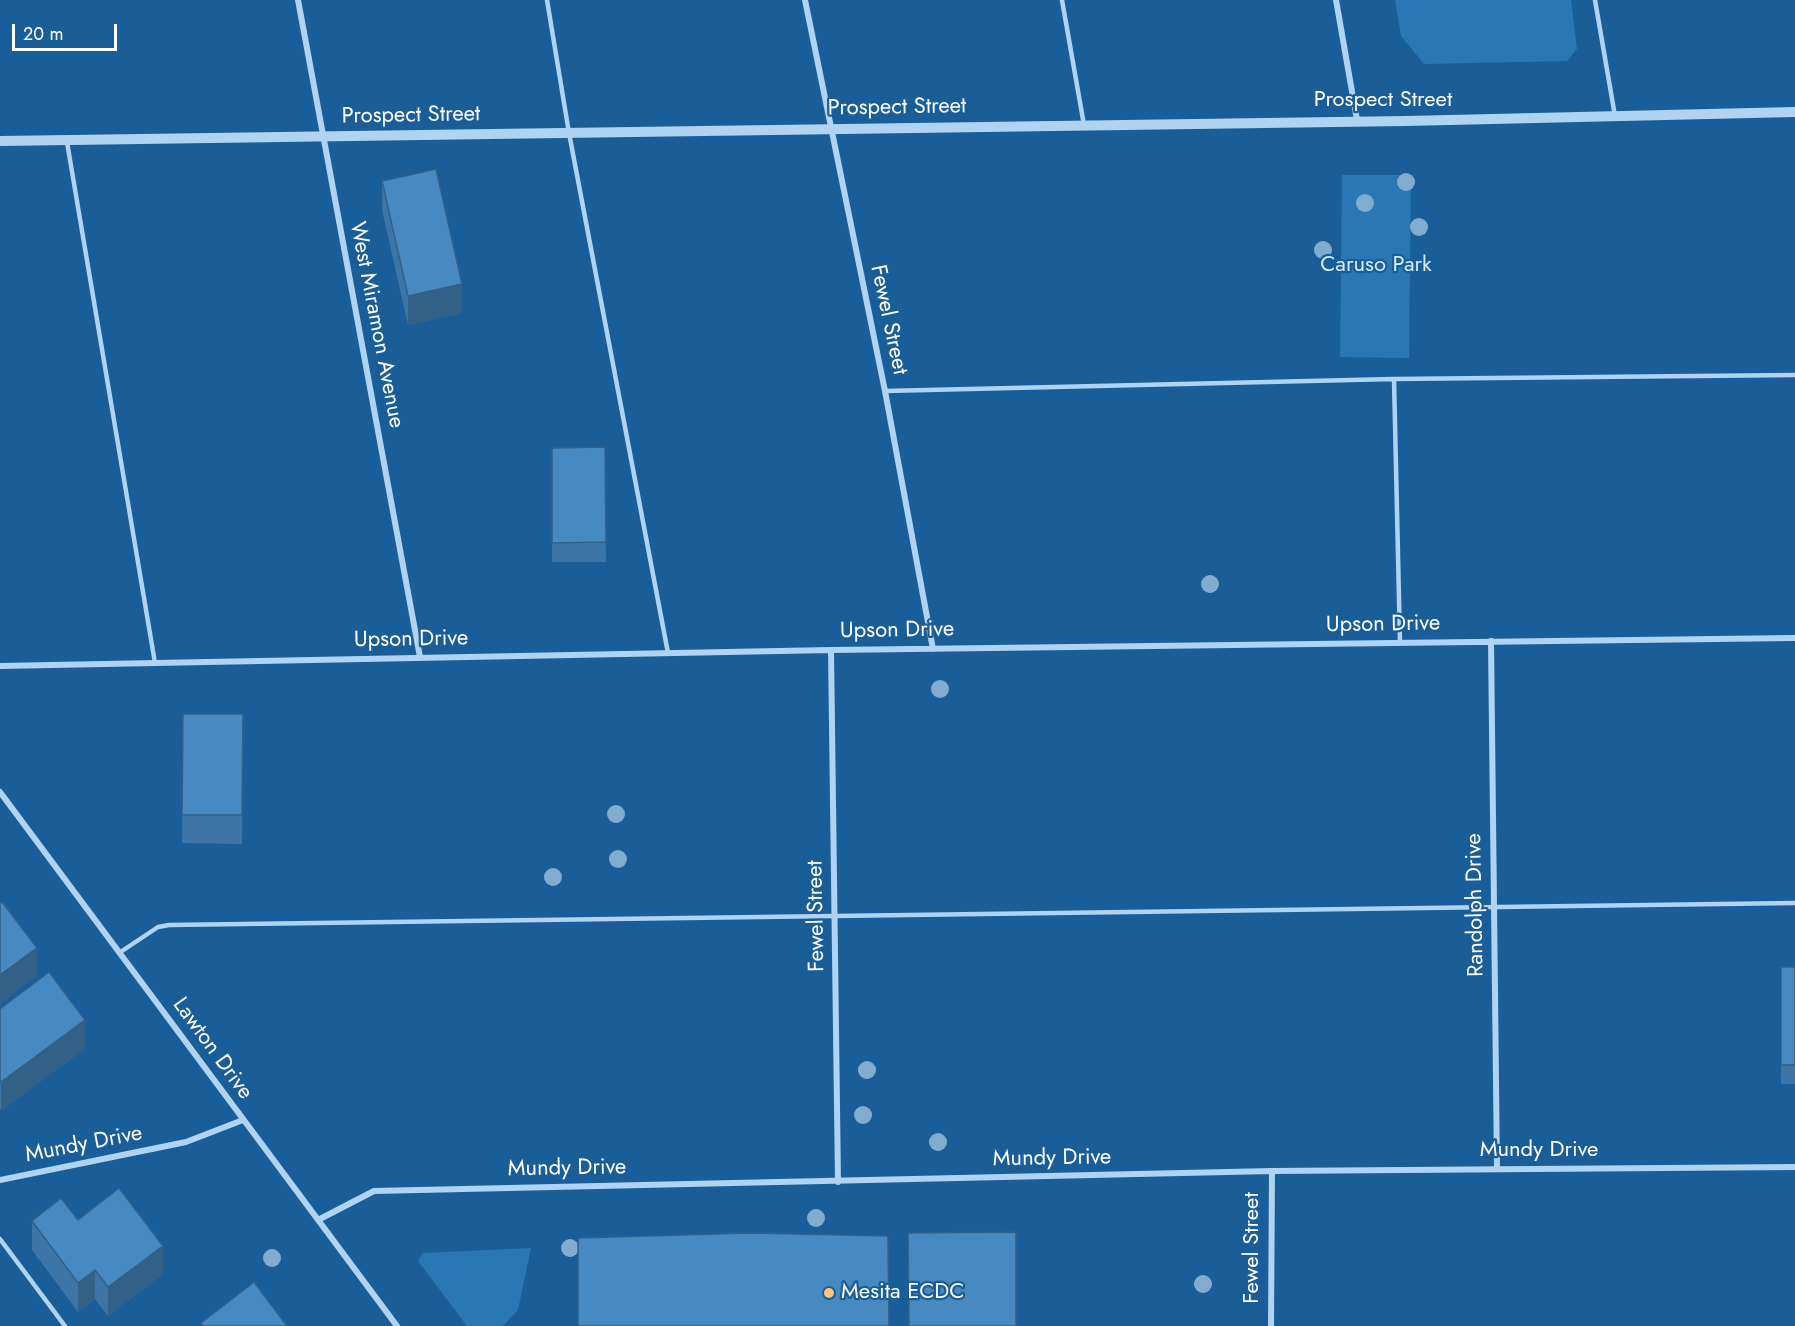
<!DOCTYPE html>
<style>
body{margin:0}
#map{position:relative;width:1795px;height:1326px;overflow:hidden;background:#1a5e99;font-family:Jost,sans-serif}
canvas{display:block}
.scale{position:absolute;left:12px;top:24px;width:105px;height:27px;box-sizing:border-box;border:3px solid #fff;border-top:0;padding-left:8px;font-size:18px;line-height:21px;white-space:nowrap;color:#fff;-webkit-text-stroke:4px #1a5e99;paint-order:stroke}
</style>
<div id="map">
<canvas width="1795" height="1326"></canvas>
<div class="scale">20 m</div>
</div>
<script>
const g = document.querySelector('canvas').getContext('2d');
g.lineJoin = 'round';
function paint(path, color) { g.fillStyle = color; g.fill(path, 'evenodd'); }
const shape = rows => new Path2D(rows.map(r => 'M' + r).join(''));
function stroke(path, color, width, dash) { g.strokeStyle = color; g.lineWidth = width; g.lineCap = dash ? 'butt' : 'round'; g.setLineDash(dash || []); g.stroke(path); }
function label(font, color, halo, rows, align = 'center') {
  g.font = font + ' Jost,sans-serif'; g.lineWidth = 4.5; g.setLineDash([]); g.textBaseline = 'middle'; g.strokeStyle = halo; g.fillStyle = color; for (const [text, x, y, turn = 0] of rows) {
    g.save(); g.translate(x, y); g.rotate((+turn || 0) * Math.PI / 180); g.textAlign = isNaN(turn) ? turn : align; if (halo) g.strokeText(text, 0, 0); g.fillText(text, 0, 0); g.restore();
  }
}
paint(shape([
 [1395,0,1571,0,1577,49,1567,61,1424,64,1401,36],
 [1342,175,1411,175,1409,358,1340,357],
 [531,1248,518,1310,503,1326,467,1326,418,1261,423,1253]
]), '#2a77b5');
stroke(shape([
 [547,0,569,133,668,653],
 [1062,0,1084,125],
 [1595,0,1615,116],
 [67,142,155,663],
 [1394,379,1400,643],
 [885,391,1394,379,1795,375],
 [119,953,158,927,169,925,1795,903],
 [0,1239,65,1326]
]), '#b0d3f1', 4.5);
stroke(shape([
 [298,0,420,657],
 [805,0,885,391,933,649],
 [1336,0,1357,120],
 [1491,641,1497,1169],
 [831,650,838,1182],
 [0,666,831,650,1795,638],
 [0,792,397,1326],
 [0,1180,186,1142,243,1120],
 [318,1220,374,1191,1272,1171,1795,1167],
 [1271,1326,1272,1171]
]), '#b0d3f1', 6);
stroke(shape([
 [0,141,1406,121,1795,112]
]), '#b0d3f1', 10);
g.fillStyle = '#82accf';
for (const [x, y] of [
 [1406,182],
 [1365,203],
 [1419,227],
 [1323,250],
 [1210,584],
 [940,689],
 [616,814],
 [618,859],
 [553,877],
 [867,1070],
 [863,1115],
 [938,1142],
 [816,1218],
 [570,1248],
 [272,1258],
 [1203,1284]
]) { g.beginPath(); g.arc(x, y, 9, 0, 2 * Math.PI); g.fill(); }
paint(shape([
 [382,181,462,313,408,325,382,210],
 [605,447,606,562,552,562,552,448],
 [243,714,242,844,182,843,182,815],
 [1781,967,1795,967,1795,1084,1781,1084],
 [0,1009,85,1049,1,1110,0,1109],
 [78,1220,163,1274,108,1316,95,1299,78,1312,32,1250,32,1221]
]), '#3d76a6');
paint(shape([
 [462,284,462,313,408,325,408,296],
 [37,948,37,976,0,1004,0,975],
 [85,1020,85,1049,1,1110,1,1082],
 [163,1246,163,1274,108,1316,108,1287],
 [95,1270,95,1299,78,1312,78,1283]
]), '#326087');
const building = shape([
 [436,169,462,284,408,296,382,181,436,169],
 [605,447,606,542,552,543,552,448,605,447],
 [183,714,243,714,242,815,182,815,183,714],
 [2,902,37,948,0,975,0,903,2,902],
 [1781,967,1795,967,1795,1065,1781,1065,1781,967],
 [49,972,85,1020,1,1082,0,1080,0,1009,49,972],
 [119,1188,163,1246,108,1287,95,1270,78,1283,32,1221,61,1198,78,1220,119,1188],
 [1016,1232,1016,1326,909,1326,908,1233,1016,1232],
 [750,1233,888,1236,889,1326,578,1326,578,1238,750,1233],
 [254,1282,287,1326,203,1326,201,1323,254,1282]
]);
paint(building, '#4789c1');
stroke(building, '#326087', 1.5);
for (const [x, y, r, color] of [
 [829,1293,6,"#ffc76f"]
]) { const dot = new Path2D(); dot.arc(x, y, r, 0, 2 * Math.PI); g.fillStyle = color; g.fill(dot); stroke(dot, '#1a5e99', 2); }
label('22px', '#fff', '#1a5e99', [
 ["Prospect Street",1383,101],
 ["Prospect Street",897,108,-1],
 ["Prospect Street",411,116,-1],
 ["Fewel Street",888,320,78],
 ["West Miramon Avenue",376,325,79],
 ["Upson Drive",1383,625,-1],
 ["Upson Drive",897,631,-1],
 ["Upson Drive",411,640,-1],
 ["Randolph Drive",1476,905,-91],
 ["Fewel Street",817,916,-91],
 ["Lawton Drive",212,1049,54],
 ["Mundy Drive",84,1145,-11],
 ["Mundy Drive",1539,1151],
 ["Mundy Drive",1052,1159,-1],
 ["Mundy Drive",567,1169,-1],
 ["Fewel Street",1253,1248,-90]
]);
label('22px', '#d7ebfc', '#1a5e99', [
 ["Caruso Park",1376,266]
]);
label('22px', '#fff', '#1a5e99', [
 ["Mesita ECDC",841,1293]
], 'left');
</script>
